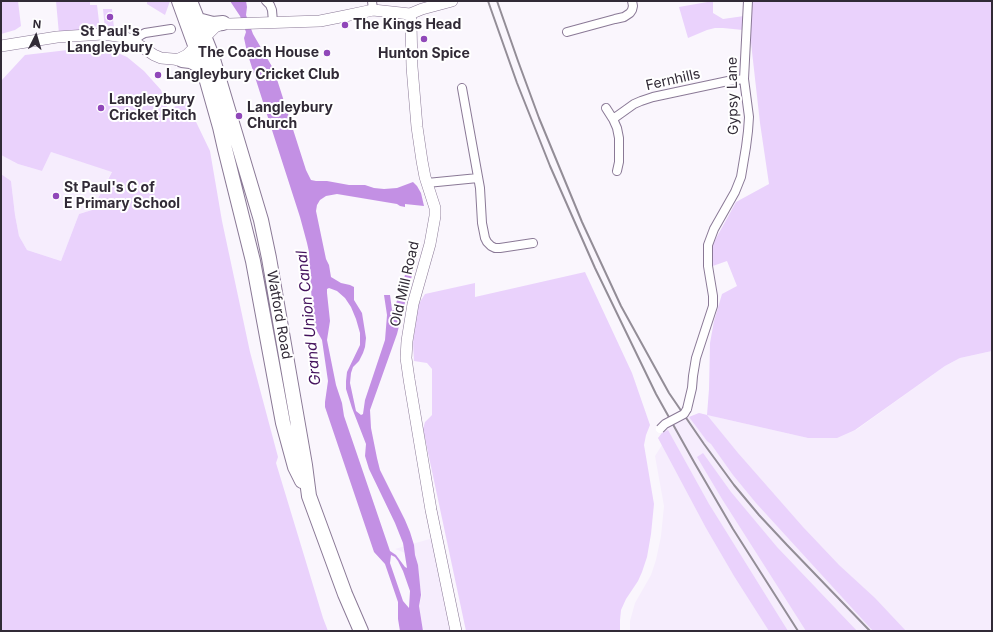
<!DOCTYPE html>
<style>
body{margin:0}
#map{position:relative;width:993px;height:632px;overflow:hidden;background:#faf6fd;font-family:Inter,sans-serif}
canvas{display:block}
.frame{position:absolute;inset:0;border:2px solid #312a36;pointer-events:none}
.north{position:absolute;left:16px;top:16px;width:40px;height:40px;-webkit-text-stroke:3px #fff;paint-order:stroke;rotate:5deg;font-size:11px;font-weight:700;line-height:16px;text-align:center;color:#312a36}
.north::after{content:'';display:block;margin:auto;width:14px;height:18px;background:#312a36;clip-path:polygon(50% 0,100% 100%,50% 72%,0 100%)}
</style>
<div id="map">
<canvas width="993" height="632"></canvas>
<div class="frame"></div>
<div class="north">N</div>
</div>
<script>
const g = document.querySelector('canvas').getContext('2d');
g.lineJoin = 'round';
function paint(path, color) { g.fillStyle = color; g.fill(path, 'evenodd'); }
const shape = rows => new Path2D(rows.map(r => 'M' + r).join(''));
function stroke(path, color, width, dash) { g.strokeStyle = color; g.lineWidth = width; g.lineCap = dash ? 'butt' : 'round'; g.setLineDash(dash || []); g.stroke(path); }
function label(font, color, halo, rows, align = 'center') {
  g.font = font + ' Inter,sans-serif'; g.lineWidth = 4; g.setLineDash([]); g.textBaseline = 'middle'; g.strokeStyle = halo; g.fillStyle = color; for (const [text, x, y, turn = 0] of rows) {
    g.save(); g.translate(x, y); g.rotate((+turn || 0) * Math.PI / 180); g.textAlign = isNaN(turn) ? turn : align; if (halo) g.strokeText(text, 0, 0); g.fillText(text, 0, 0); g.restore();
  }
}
paint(shape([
 [51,152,112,171,92,210,79,214,61,261,27,250,19,236,15,215,11,181,1,174,1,155,18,164,42,171],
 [992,351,992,631,630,631,630,621,635,603,651,575,656,560,661,536,664,506,655,456,662,445,658,438,662,433,666,429,689,417,699,413,808,438,856,430,945,366,960,358],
 [433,538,452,631,427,631,421,628,419,606,422,595,413,556,395,549]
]), '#f6edfd');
paint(shape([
 [1,1,18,1,21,26,15,30,1,34],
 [56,1,90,1,90,5,97,5,100,30,59,34],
 [147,1,170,1,165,15,147,4],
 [713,1,713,13,723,19,744,16,743,30,723,28,715,28,707,30,688,38,679,7],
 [752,1,992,1,992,351,960,358,945,366,855,430,837,438,808,438,707,415,738,453,803,527,839,565,875,598,906,631,873,631,756,503,733,475,711,444,707,441,689,417,699,413,707,415,709,389,710,343,714,321,722,294,737,286,727,261,710,267,710,252,714,242,736,202,769,184,760,123,749,25],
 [103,9,112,9,114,28,105,29],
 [102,46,127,57,144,71,161,90,168,110,186,101,210,151,222,221,250,352,278,457,276,463,323,618,328,631,1,631,1,174,11,181,15,215,19,236,27,250,61,261,79,214,92,210,112,172,51,152,42,171,18,164,1,155,1,81,25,55],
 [585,272,632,373,650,425,646,435,644,445,654,504,651,534,647,557,642,572,638,581,626,599,621,610,620,620,620,631,466,631,423,429,425,422,432,415,432,369,427,363,414,361,413,342,418,305,425,294,475,283,475,297],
 [668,430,709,504,788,631,769,631,734,576,706,528,658,438,662,433],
 [703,453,731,492,777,547,857,631,806,631,722,499,697,457]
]), '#ead2fc');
paint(shape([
 [230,1,246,1,247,7,246,15,253,34,274,70,306,170,311,180,316,181,327,181,349,185,365,185,374,188,384,189,397,188,413,182,417,186,421,193,424,206,405,204,405,207,400,206,397,204,337,194,326,196,320,200,317,205,316,211,326,259,329,265,331,277,341,283,350,285,354,287,354,300,362,313,366,338,365,347,363,353,359,361,353,367,351,373,350,383,356,411,361,415,363,414,365,400,385,340,387,315,384,295,390,295,392,310,394,310,415,243,420,244,397,334,370,410,371,428,377,458,380,470,405,520,410,532,414,545,415,555,418,565,421,595,419,606,423,631,400,631,398,619,398,602,385,564,374,552,325,407,325,402,328,381,322,340,313,324,309,252,307,243,300,217,271,127,247,52,244,38,246,32,240,16],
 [329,288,337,291,345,298,351,307,356,319,360,333,360,345,347,372,346,381,346,389,352,408,366,444,365,456,369,469,395,523,403,543,407,568,405,567,396,555,390,551,344,416,342,403,336,385,327,340,330,321,327,293,327,289],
 [391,555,395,557,398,561,403,571,410,591,409,608,403,601,390,563]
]), '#c390e4');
const street = shape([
 [266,1,270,5,272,10,273,22],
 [372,1,373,10],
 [567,32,615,19,624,17,630,13,632,10,633,6,632,1],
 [133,41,141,35,145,33,171,29],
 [462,88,480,188,482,223,485,238,487,242,491,246,495,248,500,248,533,243],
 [606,108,613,119],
 [617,171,619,162,619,138,617,128,613,119,634,104,641,101,653,97,728,81,744,79],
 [427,183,478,178],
 [687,409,692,388,693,376,696,358,713,306,713,296,708,266,708,245,714,229,735,192,741,177,746,147,748,131,749,117,744,79,748,1]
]);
const secondary = shape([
 [410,14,411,23,412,67,417,127,422,161,425,177,435,208,435,216,430,244,413,304,407,341,406,358,409,379,431,510,456,631],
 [1,46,57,37,103,34,124,37,133,41,154,55,161,58,184,60],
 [177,60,187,55,215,27,223,23,229,24,320,21,345,16,373,10,410,14,422,9,452,1]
]);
const highway = shape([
 [179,1,203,67,220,127,225,149,253,261,283,423,295,467,302,481],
 [190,1,212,56,261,220,269,258,305,465,309,496,345,594,361,631],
 [198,20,213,24,223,23],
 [182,60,190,61,203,67]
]);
stroke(street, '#8a7996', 10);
stroke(secondary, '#8a7996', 12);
stroke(highway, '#8a7996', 16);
stroke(street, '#fff', 8);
stroke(secondary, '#fff', 11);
stroke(highway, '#fff', 14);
stroke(shape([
 [488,1,517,83,550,166,595,268,656,394,694,462,733,529,798,631],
 [497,1,518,61,539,118,582,222,621,306,669,393,704,444,734,485,759,515,787,545,870,631]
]), '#938d97', 2);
const streetBridge = shape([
 [660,429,665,424,684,414,687,409]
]);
stroke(streetBridge, '#8a7996', 10, []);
stroke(streetBridge, '#fff', 8);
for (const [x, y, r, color] of [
 [110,17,4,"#9047b9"],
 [345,25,4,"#9047b9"],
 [424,39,4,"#9047b9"],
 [327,53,4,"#9047b9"],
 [158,75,4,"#9047b9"],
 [101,108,4,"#9047b9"],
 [239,116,4,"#9047b9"],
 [56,196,4,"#9047b9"]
]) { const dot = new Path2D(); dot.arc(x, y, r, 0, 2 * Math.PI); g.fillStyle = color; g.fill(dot); stroke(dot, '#fff', 1.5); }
label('bold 14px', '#312a36', '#fff', [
 ["The Kings Head",353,25],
 ["St Paul's",110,32,"center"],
 ["Langleybury",110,48,"center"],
 ["The Coach House",319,53,"right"],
 ["Hunton Spice",424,54,"center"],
 ["Langleybury Cricket Club",166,75],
 ["Langleybury",109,100],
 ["Cricket Pitch",109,116],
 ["Langleybury",247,108],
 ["Church",247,124],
 ["St Paul's C of",64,188],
 ["E Primary School",64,204]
], 'left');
label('14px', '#312a36', '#fff', [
 ["Fernhills",673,80,-13],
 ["Gypsy Lane",733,96,-91],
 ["Old Mill Road",405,284,-77],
 ["Watford Road",279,315,80]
]);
label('italic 15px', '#43115c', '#fff', [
 ["Grand Union Canal",309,318,-96]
]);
</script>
